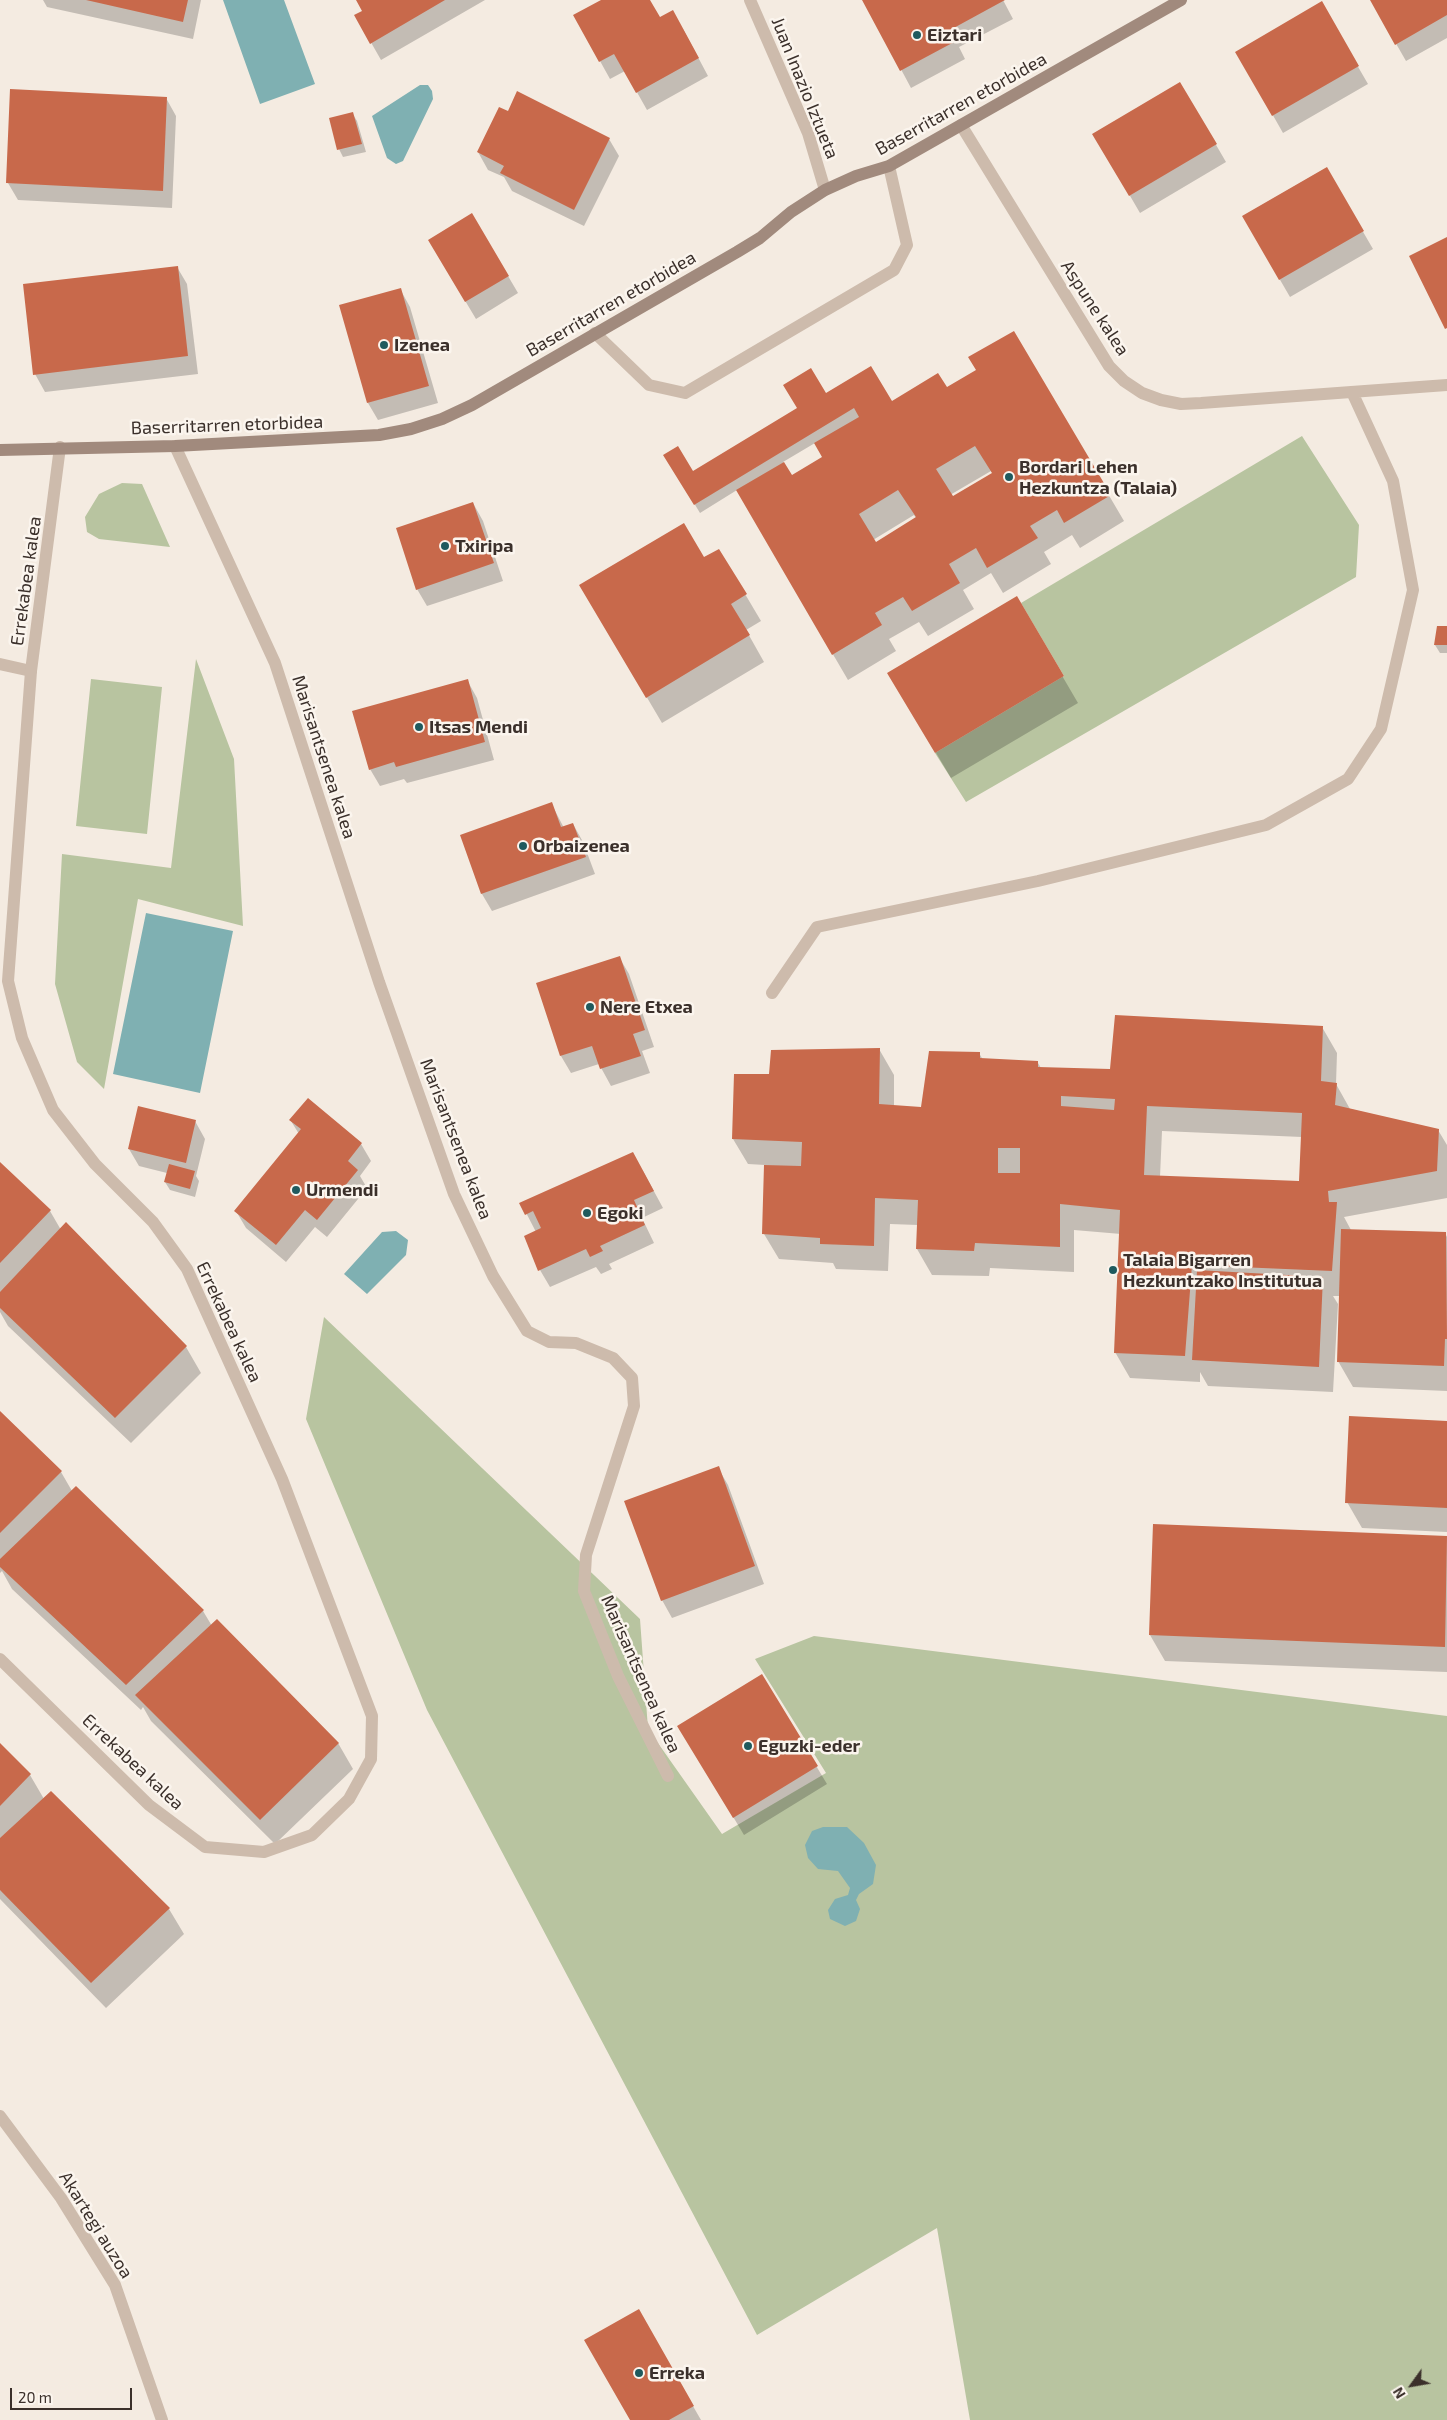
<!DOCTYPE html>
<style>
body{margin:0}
#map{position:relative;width:1447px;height:2420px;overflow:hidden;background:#f4ebe1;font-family:"Exo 2",sans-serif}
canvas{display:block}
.north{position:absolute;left:1387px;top:2360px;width:50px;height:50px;-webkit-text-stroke:4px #fbf5ee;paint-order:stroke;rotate:238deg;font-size:14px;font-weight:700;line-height:20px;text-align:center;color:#3b302b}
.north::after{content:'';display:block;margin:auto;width:18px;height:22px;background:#3b302b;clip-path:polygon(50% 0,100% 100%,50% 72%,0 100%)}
.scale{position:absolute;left:10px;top:2388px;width:122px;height:22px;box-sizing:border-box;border:2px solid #3b302b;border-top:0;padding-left:6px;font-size:15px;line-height:18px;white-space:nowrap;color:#3b302b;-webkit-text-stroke:4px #fbf5ee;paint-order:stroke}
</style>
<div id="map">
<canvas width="1447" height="2420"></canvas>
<div class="north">N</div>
<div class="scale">20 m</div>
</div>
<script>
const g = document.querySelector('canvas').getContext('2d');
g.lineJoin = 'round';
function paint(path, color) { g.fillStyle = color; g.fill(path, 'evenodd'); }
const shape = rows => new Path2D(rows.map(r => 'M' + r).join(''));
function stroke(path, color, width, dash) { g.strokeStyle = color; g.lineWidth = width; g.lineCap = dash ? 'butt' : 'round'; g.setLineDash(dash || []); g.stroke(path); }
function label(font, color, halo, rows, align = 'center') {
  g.font = font + ' "Exo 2",sans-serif'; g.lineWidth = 5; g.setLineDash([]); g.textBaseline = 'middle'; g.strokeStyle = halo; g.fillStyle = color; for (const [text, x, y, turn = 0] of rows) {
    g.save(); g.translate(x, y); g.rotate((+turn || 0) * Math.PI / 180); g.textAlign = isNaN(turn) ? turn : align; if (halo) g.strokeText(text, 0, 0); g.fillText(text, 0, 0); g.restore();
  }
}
paint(shape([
 [1302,436,1359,525,1356,577,966,802,935,753,1064,676,1021,603],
 [122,483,142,484,170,547,99,539,87,532,85,517,99,494],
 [196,659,234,759,243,926,138,899,104,1089,77,1062,55,984,62,854,171,868],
 [91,679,162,687,147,834,76,826],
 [324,1317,640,1619,648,1729,722,1834,826,1773,755,1659,814,1636,1447,1716,1447,2420,970,2420,937,2228,757,2335,427,1710,306,1419]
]), '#b8c4a0');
paint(shape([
 [223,0,284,0,315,84,260,104],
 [420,85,428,85,432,91,433,99,403,161,396,164,387,158,372,116],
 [146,913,233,931,200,1093,113,1074],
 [396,1231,408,1240,406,1255,367,1294,344,1274,382,1232],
 [823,1827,847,1827,864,1843,876,1865,873,1884,859,1894,856,1900,860,1909,856,1921,845,1926,830,1919,828,1910,835,1899,848,1895,850,1888,838,1871,818,1869,808,1858,805,1845,812,1831]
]), '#7fb0b2');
paint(shape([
 [43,0,201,0,193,39,47,7],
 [357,0,485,0,381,60,356,16,364,11],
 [604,0,649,0,660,19,683,29,708,76,647,110,625,71,610,79,575,16],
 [864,0,1003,0,1013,19,959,47,965,59,911,88],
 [1371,0,1447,0,1447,38,1406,61],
 [1321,3,1368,84,1283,133,1237,52],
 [1180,83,1226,162,1140,213,1094,134],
 [166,98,176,116,172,208,18,200,8,183],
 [508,112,609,139,619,156,584,226,512,191,504,177,488,170,478,152],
 [352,113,357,121,366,152,343,157,339,149],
 [1326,168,1373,249,1290,297,1243,216],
 [439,257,508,276,518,293,476,319],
 [177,267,187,284,198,374,45,392,35,374],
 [400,289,410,307,438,403,378,420,368,403],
 [1013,332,1124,521,1080,548,1072,535,1044,552,1051,564,1003,593,991,573,963,590,974,609,928,636,919,622,889,639,896,651,848,680,737,490,700,513,665,455,693,473,825,395,892,402,946,389,977,371],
 [815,443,824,458,792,476,783,462],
 [991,471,993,474,953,498,950,495],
 [914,515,916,518,876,543,873,540],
 [473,503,483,521,503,581,427,606,417,589],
 [719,550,761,621,746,630,764,662,662,723,596,611],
 [1016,597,1078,703,951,778,904,699],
 [1447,628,1447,653,1440,653,1435,645],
 [467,680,477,698,494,760,407,783,404,779,380,786,370,769],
 [551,803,564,828,573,824,583,842,595,874,492,911,482,894,461,836],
 [619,957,629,974,654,1047,642,1051,650,1073,611,1086,599,1064,571,1073,561,1056,538,984],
 [1322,1027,1337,1053,1336,1084,1350,1109,1438,1130,1447,1145,1447,1198,1344,1217,1351,1230,1445,1233,1447,1237,1447,1391,1353,1387,1338,1361,1340,1296,1333,1296,1338,1304,1333,1392,1208,1386,1200,1372,1200,1382,1130,1378,1115,1352,1121,1234,1074,1230,1074,1272,990,1268,989,1276,932,1275,917,1249,918,1225,890,1224,888,1271,836,1269,833,1263,779,1259,764,1234,765,1165,748,1164,733,1139,770,1076,879,1049,894,1075,894,1106,922,1108,979,1053,983,1060,1038,1063,1041,1068,1112,1070],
 [1162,1131,1302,1137,1300,1182,1160,1177],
 [195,1121,205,1139,196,1176,199,1181,195,1197,170,1190,165,1182,167,1173,139,1166,129,1149],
 [291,1121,361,1144,371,1161,360,1176,367,1188,327,1237,315,1227,286,1262,246,1228,236,1211,299,1134],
 [0,1164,50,1211,61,1230,66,1224,186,1347,201,1373,131,1443,8,1326,0,1312],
 [643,1171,663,1208,642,1218,654,1243,609,1264,612,1269,601,1274,596,1267,550,1287,540,1270,536,1232,521,1203],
 [0,1413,61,1472,72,1491,203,1611,212,1626,338,1743,353,1769,275,1844,151,1721,143,1707,141,1710,12,1589,2,1571,0,1573],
 [1447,1422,1447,1532,1362,1528,1347,1502],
 [718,1468,728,1485,764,1584,672,1618,662,1600],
 [1154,1526,1447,1537,1447,1672,1165,1661,1150,1635],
 [762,1676,827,1784,744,1835,689,1743],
 [0,1745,30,1775,44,1799,169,1909,184,1934,106,2008,0,1899],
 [638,2311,701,2420,631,2420]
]), '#0003');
paint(shape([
 [86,0,188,0,183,22],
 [356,0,445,0,370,44,354,15,362,11],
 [601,0,650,0,660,17,673,10,699,58,636,93,614,54,599,62,573,15],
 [862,0,1005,0,950,30,956,41,900,71],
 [1370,0,1447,0,1447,15,1395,45],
 [1322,1,1359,66,1272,116,1235,52],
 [1180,82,1217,144,1129,196,1092,134],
 [10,89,167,97,163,191,6,183],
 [517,91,610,138,574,210,500,173,504,166,477,152,499,107,508,111],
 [353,112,362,144,337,150,329,118],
 [1327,167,1364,231,1279,280,1242,216],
 [472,213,509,276,465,302,428,240],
 [1447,237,1447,328,1445,329,1409,256],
 [178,266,188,356,33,375,23,284],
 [401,288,429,386,367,403,339,305],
 [1014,331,1111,495,1064,523,1057,510,1030,526,1038,538,987,568,976,548,949,564,960,583,912,611,903,597,875,613,882,625,832,655,736,490,784,462,792,475,822,457,814,443,859,417,854,408,694,505,663,455,678,446,693,471,797,408,783,385,811,368,826,393,871,366,892,401,938,373,947,387,976,370,968,357],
 [975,446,992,473,953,496,936,469],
 [898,490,916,517,876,542,859,514],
 [473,502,494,563,416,590,396,528],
 [684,523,704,557,719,549,747,594,731,604,750,635,646,698,579,585],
 [1017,596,1064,676,935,753,887,673],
 [1437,626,1447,626,1447,645,1434,645],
 [468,679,485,742,396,767,394,762,369,770,352,711],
 [552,802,561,827,573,823,586,857,481,894,460,835],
 [620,956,645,1030,633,1034,641,1056,600,1069,592,1046,560,1056,536,983],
 [1115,1015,1323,1026,1321,1081,1337,1083,1335,1105,1439,1129,1437,1171,1328,1191,1329,1202,1337,1202,1332,1271,1192,1265,1185,1356,1114,1353,1120,1210,1060,1204,1060,1247,975,1243,974,1251,916,1249,918,1200,875,1198,874,1246,820,1244,820,1238,762,1234,764,1165,801,1166,802,1142,732,1139,734,1074,769,1074,771,1050,880,1048,879,1104,921,1107,929,1051,980,1052,980,1058,1038,1061,1038,1067,1110,1069],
 [1061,1096,1115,1099,1114,1110,1061,1106],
 [1147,1106,1302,1113,1299,1181,1144,1175],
 [998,1148,1020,1148,1020,1173,998,1173],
 [308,1098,362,1143,348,1161,358,1170,317,1220,305,1210,276,1245,234,1211,301,1129,289,1120],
 [138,1106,196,1120,186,1163,128,1149],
 [633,1152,654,1191,634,1200,645,1225,600,1246,603,1251,590,1257,586,1249,538,1271,524,1236,541,1228,533,1211,525,1215,519,1203],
 [0,1162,51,1210,0,1263],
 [169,1164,195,1171,190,1189,164,1182],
 [66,1222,187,1346,115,1418,0,1308,0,1292],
 [1341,1229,1446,1232,1447,1339,1445,1339,1444,1366,1337,1362],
 [1197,1270,1323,1277,1319,1367,1192,1360],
 [0,1411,62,1471,0,1533],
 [1349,1416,1447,1421,1447,1508,1345,1503],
 [719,1466,755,1566,661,1601,624,1501],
 [76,1486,204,1610,126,1685,0,1567,0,1559],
 [1153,1524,1447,1536,1445,1647,1149,1635],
 [217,1619,339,1743,260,1820,135,1695],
 [762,1674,818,1766,733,1818,677,1726],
 [0,1743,31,1774,0,1806],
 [51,1791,170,1908,91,1983,0,1890,0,1838],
 [639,2309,694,2406,669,2420,630,2420,584,2340]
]), '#c8694b');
stroke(shape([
 [595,333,649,385,685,393,894,270,907,245,889,166],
 [0,664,31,671]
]), '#cdbbac', 12);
stroke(shape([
 [750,0,808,133,825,190],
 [961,125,1109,366,1124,381,1142,393,1161,400,1181,404,1201,403,1447,385],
 [175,446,275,663,379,982,454,1194,493,1276,527,1331,549,1342,576,1343,613,1358,632,1378,634,1406,586,1555,584,1591,618,1676,668,1776],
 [772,993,817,927,1038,881,1266,825,1348,779,1381,729,1413,590,1393,481,1352,392],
 [0,1659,149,1805,205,1847,264,1852,312,1835,349,1799,371,1759,372,1716,282,1479,187,1269,153,1222,95,1164,53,1110,22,1038,8,981,31,671,60,447],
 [0,2116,61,2198,115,2285,162,2420]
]), '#cdbbac', 12);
stroke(shape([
 [0,450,175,446,379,435,411,429,442,419,472,405,737,252,760,238,791,212,825,190,856,176,889,166,1181,0]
]), '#a18a7d', 12);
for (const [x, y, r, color] of [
 [917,35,5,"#1f5a5e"],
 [384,345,5,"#1f5a5e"],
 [1009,477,5,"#1f5a5e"],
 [445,546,5,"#1f5a5e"],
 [419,727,5,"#1f5a5e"],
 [523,846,5,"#1f5a5e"],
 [590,1007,5,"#1f5a5e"],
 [296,1190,5,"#1f5a5e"],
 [587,1213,5,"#1f5a5e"],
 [1113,1270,5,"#1f5a5e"],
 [748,1746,5,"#1f5a5e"],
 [639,2373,5,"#1f5a5e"]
]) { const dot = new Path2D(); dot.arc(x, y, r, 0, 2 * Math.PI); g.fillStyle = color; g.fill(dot); stroke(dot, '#fbf5ee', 2); }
label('bold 18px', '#3b302b', '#fbf5ee', [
 ["Eiztari",927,35],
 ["Izenea",394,345],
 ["Bordari Lehen",1019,467],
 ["Hezkuntza (Talaia)",1019,488],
 ["Txiripa",455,546],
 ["Itsas Mendi",429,727],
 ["Orbaizenea",533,846],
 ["Nere Etxea",600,1007],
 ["Urmendi",306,1190],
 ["Egoki",597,1213],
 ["Talaia Bigarren",1123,1260],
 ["Hezkuntzako Institutua",1123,1281],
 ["Eguzki-eder",758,1746],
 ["Erreka",649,2373]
], 'left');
label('18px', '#3b302b', '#fbf5ee', [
 ["Juan Inazio Iztueta",805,88,68],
 ["Baserritarren etorbidea",961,104,-29],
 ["Baserritarren etorbidea",611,304,-30],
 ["Aspune kalea",1095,308,57],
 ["Baserritarren etorbidea",227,425,-2],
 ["Errekabea kalea",26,581,-82],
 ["Marisantsenea kalea",324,757,72],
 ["Marisantsenea kalea",456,1139,69],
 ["Errekabea kalea",229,1322,65],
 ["Marisantsenea kalea",641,1674,66],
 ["Errekabea kalea",133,1762,43],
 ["Akartegi auzoa",96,2225,58]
]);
</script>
